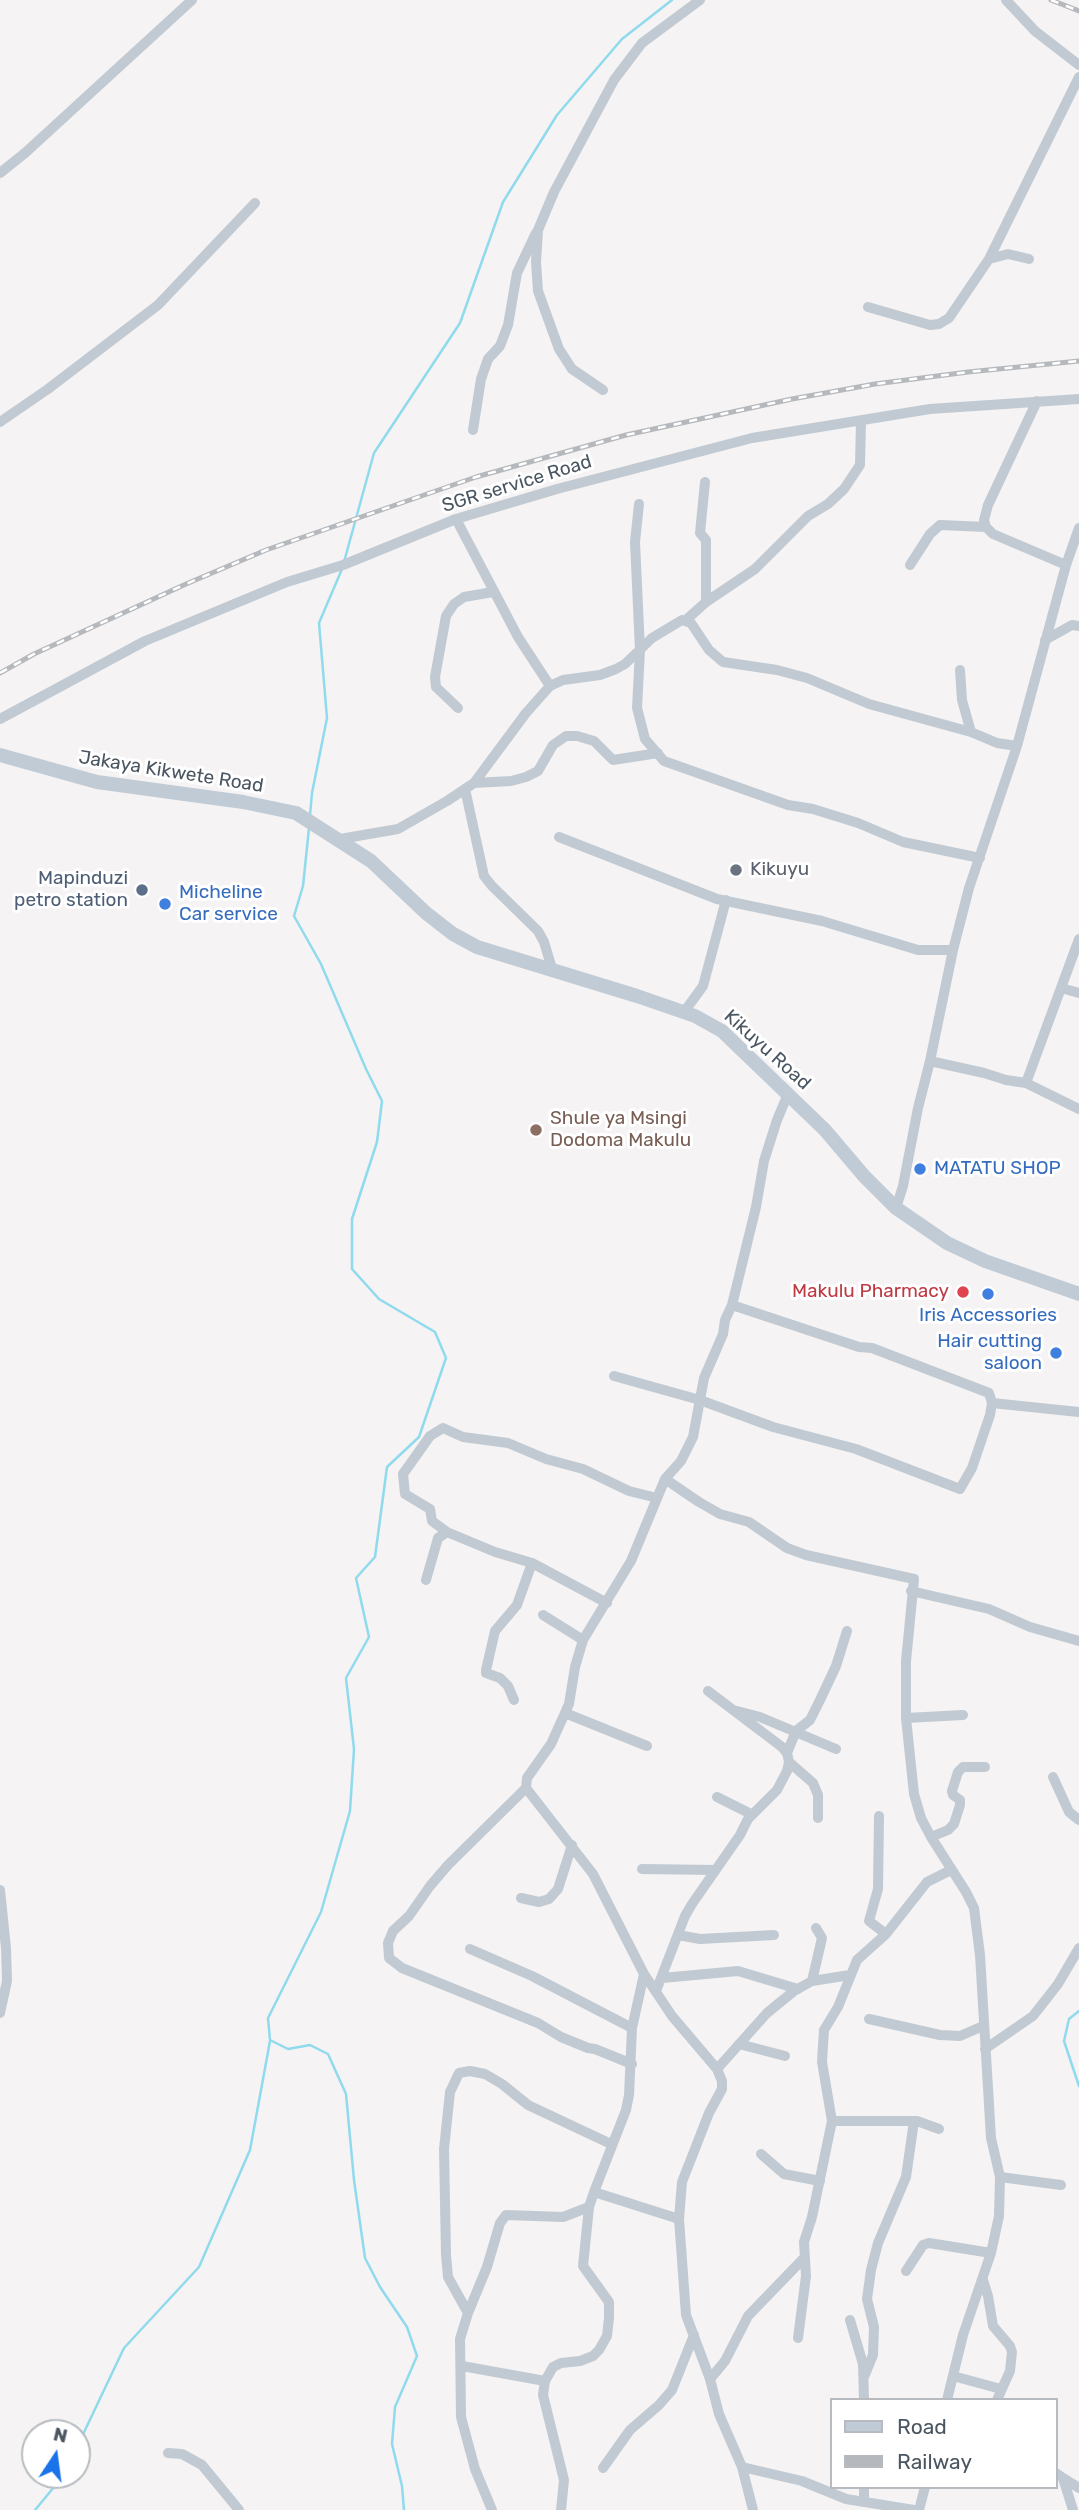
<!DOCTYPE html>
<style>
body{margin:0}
#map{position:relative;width:1079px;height:2510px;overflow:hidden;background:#f5f3f3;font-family:Rubik,sans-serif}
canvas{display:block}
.legend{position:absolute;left:830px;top:2398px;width:228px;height:91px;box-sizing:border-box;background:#fff;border:2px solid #b7bbc0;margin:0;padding:9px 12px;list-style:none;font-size:21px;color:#4a5661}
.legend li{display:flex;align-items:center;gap:14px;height:35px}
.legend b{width:35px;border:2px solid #b7bbc0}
.north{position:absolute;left:21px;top:2419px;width:70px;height:70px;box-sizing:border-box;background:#fff;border:2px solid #b7bbc0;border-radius:50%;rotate:13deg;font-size:19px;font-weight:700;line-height:28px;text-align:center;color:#4a5661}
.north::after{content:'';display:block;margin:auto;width:24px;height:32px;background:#1a73e8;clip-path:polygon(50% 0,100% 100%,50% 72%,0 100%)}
</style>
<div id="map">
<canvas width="1079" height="2510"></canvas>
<ul class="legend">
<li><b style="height:9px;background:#c1cbd6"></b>Road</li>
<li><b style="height:9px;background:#b5b8bd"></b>Railway</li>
</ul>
<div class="north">N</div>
</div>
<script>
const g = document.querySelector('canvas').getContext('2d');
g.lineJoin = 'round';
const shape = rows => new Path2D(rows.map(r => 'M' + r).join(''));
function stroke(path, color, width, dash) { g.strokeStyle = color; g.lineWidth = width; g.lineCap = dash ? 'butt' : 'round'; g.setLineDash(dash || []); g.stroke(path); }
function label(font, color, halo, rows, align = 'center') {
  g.font = font + ' Rubik,sans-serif'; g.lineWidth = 6; g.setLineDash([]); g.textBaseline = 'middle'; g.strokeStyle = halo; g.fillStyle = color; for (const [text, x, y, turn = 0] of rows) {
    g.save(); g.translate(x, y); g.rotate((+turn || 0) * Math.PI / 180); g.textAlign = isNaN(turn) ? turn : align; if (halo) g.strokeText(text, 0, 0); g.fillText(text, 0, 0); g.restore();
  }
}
stroke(shape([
 [344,562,374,453,460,323,503,202,557,115,622,39,672,0],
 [310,815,312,793,327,718,319,623,342,569],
 [309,828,303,886,294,916,321,964,366,1069,382,1101,377,1142,352,1219,352,1269,379,1299,435,1332,446,1358,419,1437,387,1467,375,1557,356,1578,369,1637,346,1678,354,1749,350,1811,321,1912,268,2018,270,2040,288,2049,310,2045,328,2054,346,2094,354,2180,365,2258,380,2287,407,2327,417,2356,395,2407,392,2444,402,2486,404,2510],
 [1079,2011,1069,2019,1064,2041,1079,2086],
 [77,2447,124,2348,199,2267,250,2150,270,2041],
 [35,2510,64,2475]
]), '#90daee', 2.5);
stroke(shape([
 [1006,0,1035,31,1079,65],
 [0,173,25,153,192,0],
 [989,259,1008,254,1029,259],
 [868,307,930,325,939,324,949,318,989,259,1079,77],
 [603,390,572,369,559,349,538,291,536,262,538,230,554,192,614,80,642,43,700,0],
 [1037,401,988,505,984,520,986,527,993,534,1066,565],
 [0,422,48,389,158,305,255,203],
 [473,430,481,379,488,359,500,346,508,325,517,273,536,233],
 [705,482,700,533,706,540,706,602],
 [639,504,635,542,640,650,637,708,645,739,664,761,788,805,813,809,858,823,903,842,980,858],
 [456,519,518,637,550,686],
 [910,565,930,534,940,525,986,527],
 [686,620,706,602,755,569,808,516,828,504,844,489,860,465,861,421],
 [1045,640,1072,625,1079,626],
 [960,670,962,700,971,732],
 [458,708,436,687,435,677,446,616,454,604,464,597,493,592],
 [0,719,145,641,287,582,343,565,456,519,557,489,752,438,930,409,1079,399],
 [474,783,511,781,526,777,538,771,553,745,566,736,577,736,594,741,613,760,658,753],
 [465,789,484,876,492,886,538,931,544,942,553,972],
 [559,837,717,899,822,921,918,950,953,950],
 [340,839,398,829,447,801,474,783,526,713,550,686,563,680,600,675,616,669,625,664,652,638,682,620,691,623,709,650,723,662,777,670,807,678,869,704,971,732,997,743,1017,746],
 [1061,988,1079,993],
 [684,1012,703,986,726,900],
 [930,1061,984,1073,1006,1080,1026,1083,1079,1109],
 [1026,1083,1079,939],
 [896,1208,903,1186,918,1108,930,1061,953,950,969,888,1017,746,1066,565,1079,528],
 [614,1376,700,1400,773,1427,856,1449,960,1489,972,1468,990,1415,992,1403,989,1393,872,1348,859,1347,732,1305],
 [992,1403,1079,1412],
 [665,1479,699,1502,720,1514,749,1522,787,1548,806,1555,914,1579,906,1661,906,1718,914,1794,921,1818,931,1837,966,1892,974,1908,980,1955,991,2138,1000,2177,999,2216,991,2253,963,2335,947,2400],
 [447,1532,432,1521,430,1509,405,1494,403,1474,430,1436,443,1428,463,1437,508,1443,546,1459,583,1469,629,1491,657,1498],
 [426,1580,438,1538,447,1532,495,1552,532,1563,607,1603],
 [911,1591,989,1609,1030,1627,1079,1641],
 [543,1615,583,1640],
 [514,1700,508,1686,500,1678,486,1673,486,1670,495,1631,517,1605,532,1563],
 [737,1711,760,1717,836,1749],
 [565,1713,647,1746],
 [906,1718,963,1715],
 [787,1753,796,1731,810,1720,820,1700,836,1666,847,1631],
 [789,1762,813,1783,818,1795,818,1818],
 [1053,1777,1069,1812,1079,1820],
 [526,1788,448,1865,430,1886,409,1916,393,1931,388,1943,389,1958,402,1968,538,2023,561,2037,588,2048,595,2049,632,2064],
 [717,1797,751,1814],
 [879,1816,878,1889,869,1921,886,1934],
 [931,1837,948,1830,954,1824,960,1805,960,1800,953,1795,952,1791,958,1772,963,1767,985,1767],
 [642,1869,715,1870],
 [0,1890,6,1948,7,1981,0,2013],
 [521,1898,539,1902,549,1899,558,1889,572,1845],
 [678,1935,700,1939,774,1935],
 [470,1949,532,1976,632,2028],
 [644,1974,632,2028,629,2095,626,2110,594,2192,679,2219],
 [662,1978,738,1971,798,1989],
 [812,1981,822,1938,816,1928],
 [656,1991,685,1916,692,1904,740,1835,748,1819,777,1790,787,1771,789,1762,787,1753,782,1747,708,1691],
 [869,2019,940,2035,960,2036,983,2026],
 [739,2044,785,2056],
 [985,2049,1033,2016,1058,1984,1079,1948],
 [717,2069,767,2013,794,1991,812,1981,850,1975],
 [832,2121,917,2121,939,2129],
 [761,2154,784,2174,820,2181],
 [1000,2177,1061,2185],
 [906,2271,923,2245,929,2243,991,2253],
 [983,2280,988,2296,993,2326,1010,2346,1012,2352,1010,2371,997,2400],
 [468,2313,448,2277,446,2255,444,2149,450,2092,459,2073,470,2071,485,2074,502,2084,528,2105,611,2144],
 [850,2320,863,2364,864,2400],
 [798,2338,806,2276,804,2242,812,2217,832,2121,822,2062,824,2030,838,2007,857,1960,886,1934,927,1882,951,1870],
 [462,2366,545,2381],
 [953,2376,1001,2389],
 [864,2377,873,2355,874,2327,867,2299,871,2270,878,2243,906,2177,914,2121],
 [710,2379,725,2361,748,2316,803,2259],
 [168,2453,182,2454,202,2465,239,2510],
 [742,2467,802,2481,846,2499,914,2510],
 [603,2468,630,2430,659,2405,672,2390,694,2335],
 [1056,2473,1063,2478,1073,2510],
 [1063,2478,1079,2488],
 [864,2502,864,2487],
 [492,2510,475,2469,461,2417,460,2339,468,2313,487,2267,500,2223,506,2215,563,2217,589,2207,594,2192],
 [561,2510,564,2480,543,2395,545,2381,553,2367,561,2363,580,2361,593,2356,599,2350,607,2336,609,2318,609,2302,583,2266,589,2207],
 [753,2510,742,2467,719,2414,710,2379,686,2315,679,2219,682,2182,709,2113,722,2089,722,2081,717,2069,672,2016,644,1974,593,1874,526,1788,527,1778,551,1744,569,1704,575,1667,583,1640,631,1561,665,1479,681,1461,693,1437,704,1378,723,1334,725,1320,732,1305,756,1207,764,1161,777,1120,788,1094],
 [919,2510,925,2487]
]), '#c1cad2', 10);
stroke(shape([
 [0,755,97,782,243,802,296,813,371,861,426,913,453,934,477,947,637,996,695,1016,722,1031,825,1130,864,1176,896,1208,947,1243,985,1261,1079,1294]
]), '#c1cbd6', 14);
const rail = shape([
 [1051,0,1079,11],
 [0,673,34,654,186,584,266,550,476,477,626,435,792,399,875,384,968,372,1079,361]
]);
stroke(rail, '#b5b8bd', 5);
stroke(rail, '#fff', 2.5, [8]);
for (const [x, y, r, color] of [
 [736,870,7,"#6b7280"],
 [142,890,7,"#5c6f8a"],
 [165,904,7,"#3f7fe0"],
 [536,1130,7,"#8d6e63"],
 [920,1169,7,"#3f7fe0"],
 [963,1292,7,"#e0444e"],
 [988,1294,7,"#3f7fe0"],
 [1056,1353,7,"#3f7fe0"]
]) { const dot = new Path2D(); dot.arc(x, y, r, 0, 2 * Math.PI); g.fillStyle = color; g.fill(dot); stroke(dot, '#fff', 2.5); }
label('19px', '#4a5661', '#fff', [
 ["SGR service Road",517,484,-17],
 ["Jakaya Kikwete Road",171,772,9],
 ["Kikuyu Road",767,1050,42]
]);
label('19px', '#5b616d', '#fff', [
 ["Kikuyu",750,870]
], 'left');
label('19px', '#4e5e75', '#fff', [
 ["Mapinduzi",128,879],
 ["petro station",128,901]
], 'right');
label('19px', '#366cbe', '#fff', [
 ["Micheline",179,893],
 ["Car service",179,915],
 ["MATATU SHOP",934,1169],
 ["Iris Accessories",988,1316,"center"],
 ["Hair cutting",1042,1342,"right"],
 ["saloon",1042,1364,"right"]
], 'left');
label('19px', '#785e54', '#fff', [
 ["Shule ya Msingi",550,1119],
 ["Dodoma Makulu",550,1141]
], 'left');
label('19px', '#be3a42', '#fff', [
 ["Makulu Pharmacy",949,1292]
], 'right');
</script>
